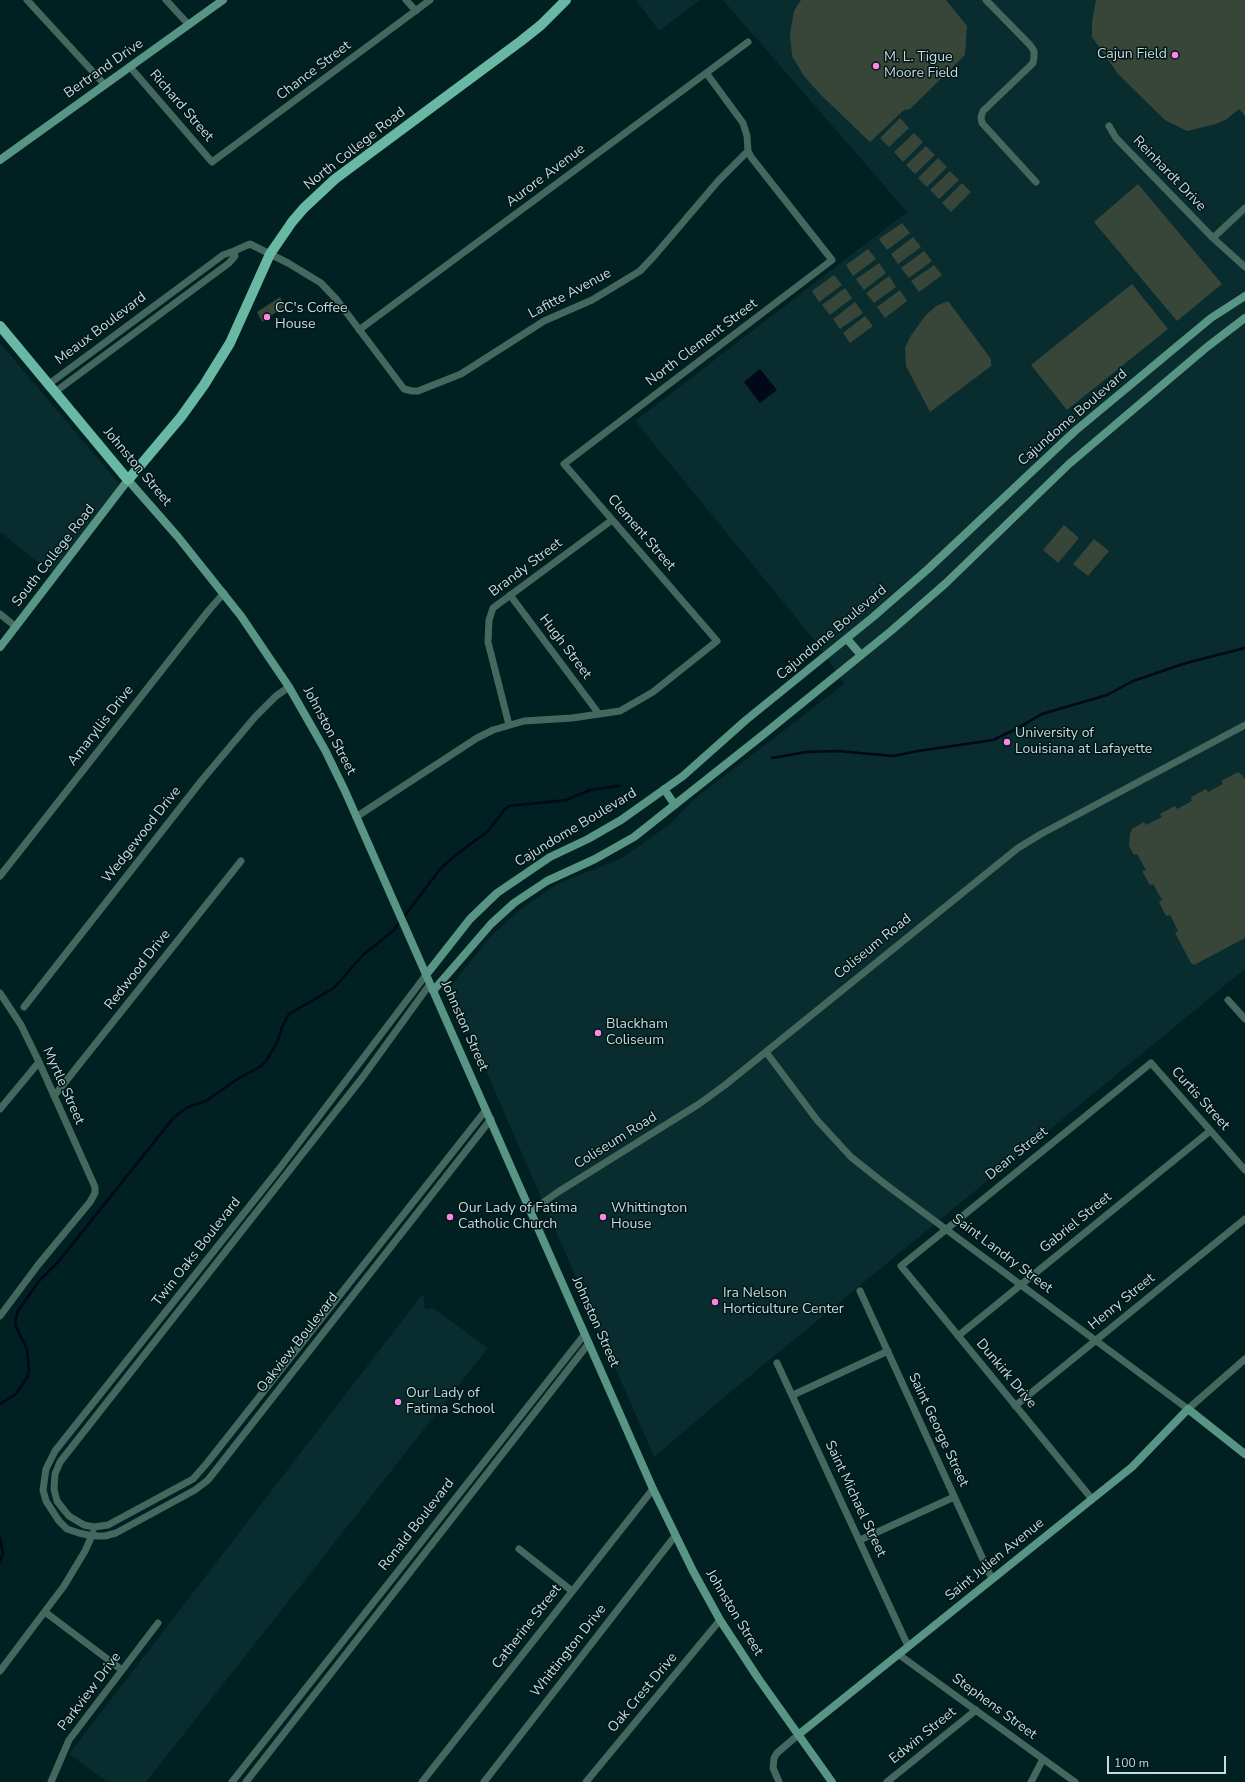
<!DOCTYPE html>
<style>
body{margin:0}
#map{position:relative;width:1245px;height:1782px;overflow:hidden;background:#002022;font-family:"Nunito Sans",sans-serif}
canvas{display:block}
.scale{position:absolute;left:1107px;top:1756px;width:119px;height:18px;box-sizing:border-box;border:2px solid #c8dadb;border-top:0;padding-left:5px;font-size:12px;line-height:14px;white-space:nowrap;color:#c8dadb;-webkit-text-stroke:3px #001617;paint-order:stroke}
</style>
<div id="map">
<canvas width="1245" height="1782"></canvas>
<div class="scale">100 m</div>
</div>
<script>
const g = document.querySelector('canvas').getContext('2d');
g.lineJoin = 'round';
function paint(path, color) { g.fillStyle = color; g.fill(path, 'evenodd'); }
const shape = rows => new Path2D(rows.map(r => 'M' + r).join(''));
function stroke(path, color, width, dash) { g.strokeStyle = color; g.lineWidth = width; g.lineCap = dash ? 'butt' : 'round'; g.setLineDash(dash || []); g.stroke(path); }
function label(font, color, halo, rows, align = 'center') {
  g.font = font + ' "Nunito Sans",sans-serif'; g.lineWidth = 3; g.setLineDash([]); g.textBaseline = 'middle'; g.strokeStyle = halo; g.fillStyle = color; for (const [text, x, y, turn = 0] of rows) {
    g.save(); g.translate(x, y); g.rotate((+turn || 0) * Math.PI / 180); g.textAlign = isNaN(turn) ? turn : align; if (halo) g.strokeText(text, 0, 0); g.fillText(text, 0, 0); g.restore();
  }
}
paint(shape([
 [636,0,700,0,659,31],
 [723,0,1245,0,1245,969,733,1390,654,1457,450,988,487,940,518,911,557,884,622,858,670,824,693,800,844,684,820,647,635,421,907,212],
 [0,343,123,488,55,576,0,532],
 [421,1296,424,1296,425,1309,433,1308,488,1348,146,1782,107,1782,69,1754]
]), '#092c2e');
paint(shape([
 [801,0,946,0,967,26,965,55,910,109,904,110,870,142,820,94,804,76,792,56,790,34,794,11],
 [1096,0,1245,0,1245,116,1239,109,1227,119,1216,124,1187,131,1165,120,1118,74,1092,37,1092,22],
 [900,118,909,128,889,147,880,138],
 [914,133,923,142,903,162,894,152],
 [926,146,935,155,915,174,906,165],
 [938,158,947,167,927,187,918,178],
 [950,171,959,180,939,199,930,190],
 [962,183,971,192,951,212,942,203],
 [1138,184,1222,284,1177,321,1094,222],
 [902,223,910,233,887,250,879,239],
 [913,237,921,247,898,264,891,254],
 [868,249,876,259,853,276,846,265],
 [924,251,932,261,909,278,901,268],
 [879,263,886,273,864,290,856,279],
 [934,265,942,275,919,292,911,281],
 [834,275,842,285,819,302,812,291],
 [889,276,896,287,874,303,866,293],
 [1132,284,1168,329,1067,410,1031,365],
 [845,288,852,298,830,315,822,305],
 [900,290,907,301,885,318,877,307],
 [280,297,285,306,262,322,257,312],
 [948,301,991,359,991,366,930,412,906,366,905,348,910,337,925,316,936,306],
 [855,302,863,313,840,329,833,319],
 [865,316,873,326,850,343,843,333],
 [1064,525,1079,538,1058,563,1043,550],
 [1094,539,1109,551,1088,576,1073,564],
 [1238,772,1242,775,1245,780,1245,938,1194,965,1191,963,1175,933,1178,931,1170,915,1166,916,1159,902,1162,900,1153,884,1150,885,1142,871,1146,870,1137,854,1134,855,1129,846,1130,834,1132,829,1144,822,1146,825,1162,817,1160,814,1175,806,1177,809,1192,801,1191,797,1206,789,1208,792,1223,784,1221,781]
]), '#38463a');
paint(shape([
 [760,369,777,390,760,403,744,382]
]), '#010819');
stroke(shape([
 [772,758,806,752,838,751,893,756,918,751,993,740,1016,729,1042,714,1107,695,1133,681,1186,663,1245,648],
 [403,918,441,868,457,854,488,831,505,809,509,806,566,800,590,790,619,786],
 [0,1404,16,1394,28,1376,29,1370,27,1349,16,1327,15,1322,18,1311,39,1281,58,1262,174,1117,188,1107,206,1101,236,1080,261,1066,266,1061,277,1043,282,1027,289,1014,334,988,363,955,394,930,400,921],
 [0,1538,3,1553,0,1562]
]), '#010819', 2.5);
stroke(shape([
 [27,0,105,85],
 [166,0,189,25],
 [406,0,416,11],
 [986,0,1030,45,1034,51,1034,57,1033,63,1029,67,983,111,981,117,982,123,1036,182],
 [130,67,212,162,430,0],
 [1109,126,1116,138,1213,238,1245,267],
 [1213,238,1245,208],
 [359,330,748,42],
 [49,384,223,255,234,251],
 [55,392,229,263,235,256,234,251,250,244,288,263,321,283,337,300,404,389,412,391,418,391,461,374,544,321,592,300,640,271,655,255,719,180,748,151],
 [510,595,599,714],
 [0,614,16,627],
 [509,725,488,642,489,620,493,608,612,520],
 [356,817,477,738,493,730,524,721,572,718,620,711,653,692,717,641,564,464,832,260,751,157,748,151,747,136,743,123,707,74],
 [0,876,209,610,224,593],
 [426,975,279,1169,55,1451,46,1469,43,1490,46,1501,59,1521,67,1529,79,1533,92,1536,105,1536,116,1533,195,1490,208,1480,491,1119],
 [430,984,362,1078,60,1462,55,1474,54,1489,57,1501,64,1510,69,1516,84,1525,94,1527,108,1525,193,1479,207,1463,486,1110],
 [0,993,21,1025,39,1062,95,1187,95,1193,90,1202,38,1265,0,1316],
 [1228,1000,1245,1019],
 [24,1007,202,780,255,717,276,696,289,687],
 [766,1052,817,1120,851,1157,885,1184,1188,1409,1245,1359],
 [54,1096,241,861],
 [0,1109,39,1062],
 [531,1211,558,1192,699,1104,725,1085,1018,848,1041,834,1245,725],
 [860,1291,992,1579],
 [958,1336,1210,1131],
 [777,1363,908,1646],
 [793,1395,888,1351],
 [1015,1406,1245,1219],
 [1092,1499,901,1266,1151,1063,1245,1170],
 [860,1540,954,1497],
 [519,1549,572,1591],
 [45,1612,122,1670],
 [898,1654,1075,1782],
 [0,1671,64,1586,85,1551,93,1533],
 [51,1782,69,1740,158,1623],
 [232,1782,585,1334],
 [246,1782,589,1343],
 [422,1782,653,1489],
 [484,1782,675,1536],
 [586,1782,720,1620],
 [779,1782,773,1768,774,1758,777,1753,798,1735],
 [887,1782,976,1710],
 [1031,1782,1043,1759]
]), '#44685e', 7);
stroke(shape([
 [0,160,223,0],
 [847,639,861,655],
 [0,647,128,480,178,537,241,616,289,687,325,750,345,791,653,1489,693,1571,720,1620,758,1678,832,1782],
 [664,789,675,805],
 [426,975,470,919,497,893,550,857,588,839,621,820,683,776,746,720,873,617,928,569,1075,431,1211,318,1245,296],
 [433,991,491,924,514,903,547,881,595,859,634,837,764,734,891,631,946,583,1069,464,1207,347,1245,318],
 [798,1735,1132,1467,1188,1409,1245,1454]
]), '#599585', 8);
stroke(shape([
 [0,326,128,480,181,417,204,385,230,343,270,254,292,222,304,208,335,179,521,41,541,25,566,0]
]), '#68b8a3', 10);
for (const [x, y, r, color] of [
 [1175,55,4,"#fc86e4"],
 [876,66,4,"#fc86e4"],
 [267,317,4,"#fc86e4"],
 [1007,742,4,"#fc86e4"],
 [598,1033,4,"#fc86e4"],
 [450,1217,4,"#fc86e4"],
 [603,1217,4,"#fc86e4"],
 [715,1302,4,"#fc86e4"],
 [398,1402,4,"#fc86e4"]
]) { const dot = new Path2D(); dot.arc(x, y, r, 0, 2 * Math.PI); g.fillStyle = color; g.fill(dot); stroke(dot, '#001617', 1.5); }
label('14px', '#c8dadb', '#001617', [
 ["Cajun Field",1167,55,"right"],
 ["M. L. Tigue",884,58],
 ["Moore Field",884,74],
 ["CC's Coffee",275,309],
 ["House",275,325],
 ["University of",1015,734],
 ["Louisiana at Lafayette",1015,750],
 ["Blackham",606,1025],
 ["Coliseum",606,1041],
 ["Our Lady of Fatima",458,1209],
 ["Catholic Church",458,1225],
 ["Whittington",611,1209],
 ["House",611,1225],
 ["Ira Nelson",723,1294],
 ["Horticulture Center",723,1310],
 ["Our Lady of",406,1394],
 ["Fatima School",406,1410]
], 'left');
label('14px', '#c8dadb', '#001617', [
 ["Bertrand Drive",104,69,-35],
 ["Chance Street",314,71,-37],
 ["Richard Street",181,106,49],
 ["North College Road",355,149,-38],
 ["Reinhardt Drive",1169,174,46],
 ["Aurore Avenue",546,176,-37],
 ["Lafitte Avenue",570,294,-28],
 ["Meaux Boulevard",101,329,-37],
 ["North Clement Street",702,343,-37],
 ["Cajundome Boulevard",1073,418,-41],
 ["Johnston Street",137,467,50],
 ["Clement Street",641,533,49],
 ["South College Road",54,556,-52],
 ["Brandy Street",526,568,-37],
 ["Cajundome Boulevard",832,633,-40],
 ["Hugh Street",565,647,53],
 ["Amaryllis Drive",101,726,-52],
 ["Johnston Street",329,731,62],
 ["Cajundome Boulevard",576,828,-31],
 ["Wedgewood Drive",142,835,-52],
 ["Coliseum Road",873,947,-39],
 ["Redwood Drive",138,970,-52],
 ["Johnston Street",464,1026,66],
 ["Myrtle Street",63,1086,66],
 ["Curtis Street",1200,1099,48],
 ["Coliseum Road",616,1141,-32],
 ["Dean Street",1017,1154,-39],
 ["Gabriel Street",1076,1223,-39],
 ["Twin Oaks Boulevard",197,1252,-52],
 ["Saint Landry Street",1002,1254,37],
 ["Henry Street",1122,1302,-39],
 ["Johnston Street",595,1322,66],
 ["Oakview Boulevard",298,1343,-52],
 ["Dunkirk Drive",1006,1374,50],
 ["Saint George Street",938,1430,65],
 ["Saint Michael Street",855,1499,65],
 ["Ronald Boulevard",417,1525,-52],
 ["Saint Julien Avenue",995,1560,-39],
 ["Johnston Street",734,1613,59],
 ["Catherine Street",527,1627,-52],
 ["Whittington Drive",569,1651,-52],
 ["Parkview Drive",90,1692,-53],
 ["Oak Crest Drive",643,1693,-50],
 ["Stephens Street",994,1707,36],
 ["Edwin Street",923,1736,-39]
]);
</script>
